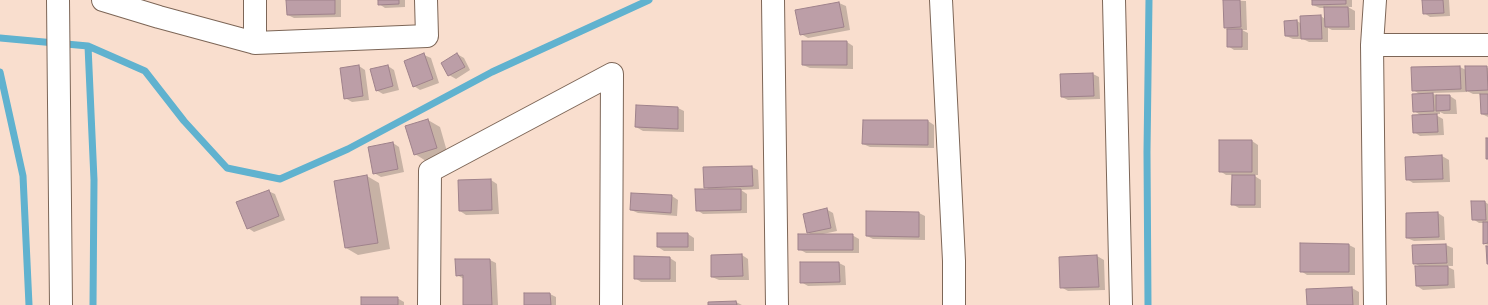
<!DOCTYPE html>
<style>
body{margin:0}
canvas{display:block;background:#f9dece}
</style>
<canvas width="1488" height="305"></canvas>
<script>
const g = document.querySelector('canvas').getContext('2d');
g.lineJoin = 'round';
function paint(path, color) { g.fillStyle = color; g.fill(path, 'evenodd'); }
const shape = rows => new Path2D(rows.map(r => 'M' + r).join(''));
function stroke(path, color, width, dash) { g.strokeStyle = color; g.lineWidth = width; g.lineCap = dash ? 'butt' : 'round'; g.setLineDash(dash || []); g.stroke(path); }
paint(shape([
 [287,0,341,0,341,17,294,18,288,15],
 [379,0,405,0,405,7,385,8,379,4],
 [1224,0,1246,1,1247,30,1242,30,1248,33,1248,50,1234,50,1228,46,1228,29,1225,27],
 [1313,0,1352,0,1352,7,1348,7,1355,11,1355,30,1332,30,1328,28,1328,42,1309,42,1303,39,1293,39,1286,36,1286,22,1297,21,1302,24,1301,17,1321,16,1325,19,1325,8,1320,8,1313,5],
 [1423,0,1449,0,1450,16,1430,17,1424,13],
 [839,3,846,6,850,30,808,38,801,34,797,11],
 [847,42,853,46,853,69,810,68,803,65],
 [457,54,464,58,470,70,456,79,449,75],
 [424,55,431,58,439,83,420,90,414,86],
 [359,66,365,70,369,100,352,102,345,98],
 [388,66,394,70,399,90,383,94,376,90],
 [1460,67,1466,70,1486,67,1488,68,1488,117,1482,114,1481,94,1473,94,1467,91,1467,92,1432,93,1437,96,1450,96,1456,100,1457,114,1444,114,1440,112,1440,114,1434,114,1443,119,1444,135,1420,136,1414,132,1422,116,1414,111,1421,95,1413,90],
 [1093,74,1099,77,1100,99,1068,100,1062,97],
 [637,106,678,108,684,111,684,132,643,131,636,127],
 [428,120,440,127,448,155,426,161,415,154],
 [928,121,934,125,934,148,870,147,863,144],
 [1220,141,1252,141,1258,145,1258,175,1253,175,1261,180,1261,208,1239,208,1232,204,1233,175,1226,175,1220,171],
 [393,143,399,147,404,172,381,177,374,173],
 [1442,156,1449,160,1450,182,1413,183,1407,179,1406,158],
 [752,167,758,170,759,189,741,190,747,194,747,213,703,214,697,210,710,190,705,187],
 [367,176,379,183,390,249,358,255,346,248],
 [491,180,497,184,499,214,466,215,460,211],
 [268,191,275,194,285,220,254,232,248,228],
 [672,196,678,200,677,216,638,213,631,210],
 [1485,202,1488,204,1488,245,1484,243,1484,223,1479,223,1473,219],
 [826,209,833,213,837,231,823,234,852,235,859,239,859,253,806,253,799,249,813,235,808,233],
 [919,213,925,216,925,240,873,239,867,236],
 [1438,213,1444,217,1445,240,1414,241,1407,238],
 [688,234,694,238,694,251,664,251,658,247],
 [1301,244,1349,245,1355,248,1355,275,1307,275,1301,271],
 [1446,245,1453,248,1453,266,1446,266,1454,270,1455,288,1423,290,1417,286,1421,267,1414,263,1413,246],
 [742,255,748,259,749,280,719,280,712,277],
 [1097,256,1104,260,1105,290,1068,291,1061,287,1060,258],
 [670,258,676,262,676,282,641,282,635,278],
 [456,260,490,260,496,263,498,305,464,305,464,279,457,275],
 [839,263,845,266,846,285,808,286,801,282],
 [1352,288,1359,292,1359,305,1308,305,1307,290],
 [550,294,556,297,556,305,525,305],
 [397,298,404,302,404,305,362,305],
 [736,302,742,305,709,305]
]), '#0003');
stroke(shape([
 [0,38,88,46,145,71,184,121,227,168,280,179,348,149,492,72,649,0],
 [88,46,94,180,93,305],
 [0,72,23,176,29,305],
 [1148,305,1147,152,1149,0]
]), '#60b2cf', 7);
const building = shape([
 [286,0,335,0,335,14,287,15,286,0],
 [378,0,399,0,399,4,378,5,378,0],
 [1223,0,1240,0,1241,27,1224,28,1223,0],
 [1312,0,1346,0,1346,4,1312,5,1312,0],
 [1422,0,1443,0,1444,13,1423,14,1422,0],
 [839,2,844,27,800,35,795,10,839,2],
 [1324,7,1348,7,1349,27,1325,27,1324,7],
 [1321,15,1322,39,1301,39,1300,16,1321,15],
 [1297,20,1298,36,1285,36,1284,21,1297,20],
 [1227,29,1242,29,1242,47,1227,47,1227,29],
 [802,41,847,41,847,65,802,65,802,41],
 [424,53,433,79,413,87,404,61,424,53],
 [457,53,465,67,448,76,441,63,457,53],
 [359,65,363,96,344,99,340,68,359,65],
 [388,65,393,86,376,91,370,69,388,65],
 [1460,66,1461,89,1412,91,1411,67,1460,66],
 [1465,66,1487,66,1488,90,1466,91,1465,66],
 [1093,73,1094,96,1061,97,1060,74,1093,73],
 [1433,93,1434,111,1413,112,1412,94,1433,93],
 [1480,94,1488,94,1488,114,1481,114,1480,94],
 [1436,95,1450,95,1450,110,1436,111,1436,95],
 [636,105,678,107,678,129,635,127,636,105],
 [1437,114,1438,132,1413,133,1412,115,1437,114],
 [428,119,437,148,414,155,405,126,428,119],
 [863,120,928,120,928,145,862,144,863,120],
 [1486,138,1488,138,1488,159,1486,159,1486,138],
 [1219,140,1252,140,1252,172,1219,172,1219,140],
 [393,142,398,169,373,174,368,147,393,142],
 [1442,155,1443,179,1406,180,1405,157,1442,155],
 [752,166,753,186,704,188,703,167,752,166],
 [367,175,378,243,345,248,334,181,367,175],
 [1232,175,1255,175,1255,205,1231,205,1232,175],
 [491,179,492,210,459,211,458,180,491,179],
 [695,189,741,189,741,210,696,211,695,189],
 [269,190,279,216,247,229,236,202,269,190],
 [631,193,672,195,671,213,630,210,631,193],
 [1471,201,1485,201,1486,220,1472,220,1471,201],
 [827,208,831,228,807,233,803,214,827,208],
 [866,211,919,212,919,237,866,236,866,211],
 [1438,212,1439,237,1406,238,1406,213,1438,212],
 [1483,222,1488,222,1488,243,1483,244,1483,222],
 [657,233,688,233,688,247,657,247,657,233],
 [798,234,853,234,853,250,798,250,798,234],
 [1300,243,1349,244,1349,272,1300,272,1300,243],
 [1446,244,1447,263,1413,264,1412,245,1446,244],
 [1486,246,1488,246,1488,264,1487,264,1486,246],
 [742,254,743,276,711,277,711,255,742,254],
 [1097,255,1099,287,1060,288,1059,257,1097,255],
 [634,256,670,257,670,279,634,279,634,256],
 [455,259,490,259,492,305,463,305,463,275,456,276,455,259],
 [800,262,839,262,840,282,800,283,800,262],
 [1415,266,1448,266,1448,285,1416,286,1415,266],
 [1352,287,1353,305,1307,305,1306,289,1352,287],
 [524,293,550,293,551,305,524,305,524,293],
 [361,297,398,297,398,305,361,305,361,297],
 [736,301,737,305,708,305,708,302,736,301]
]);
paint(building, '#bc9ea7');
stroke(building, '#9f828b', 1);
const minor = shape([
 [58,0,61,305],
 [103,0,159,17,255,43,427,36,426,0],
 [255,0,255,43],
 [773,0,777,305],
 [941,0,954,261,954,305],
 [1114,0,1121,305],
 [1375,0,1372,45,1375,305],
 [1372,45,1488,45],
 [429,305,430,171,612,74,611,305]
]);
stroke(minor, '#7d6657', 24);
stroke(minor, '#fff', 22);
</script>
